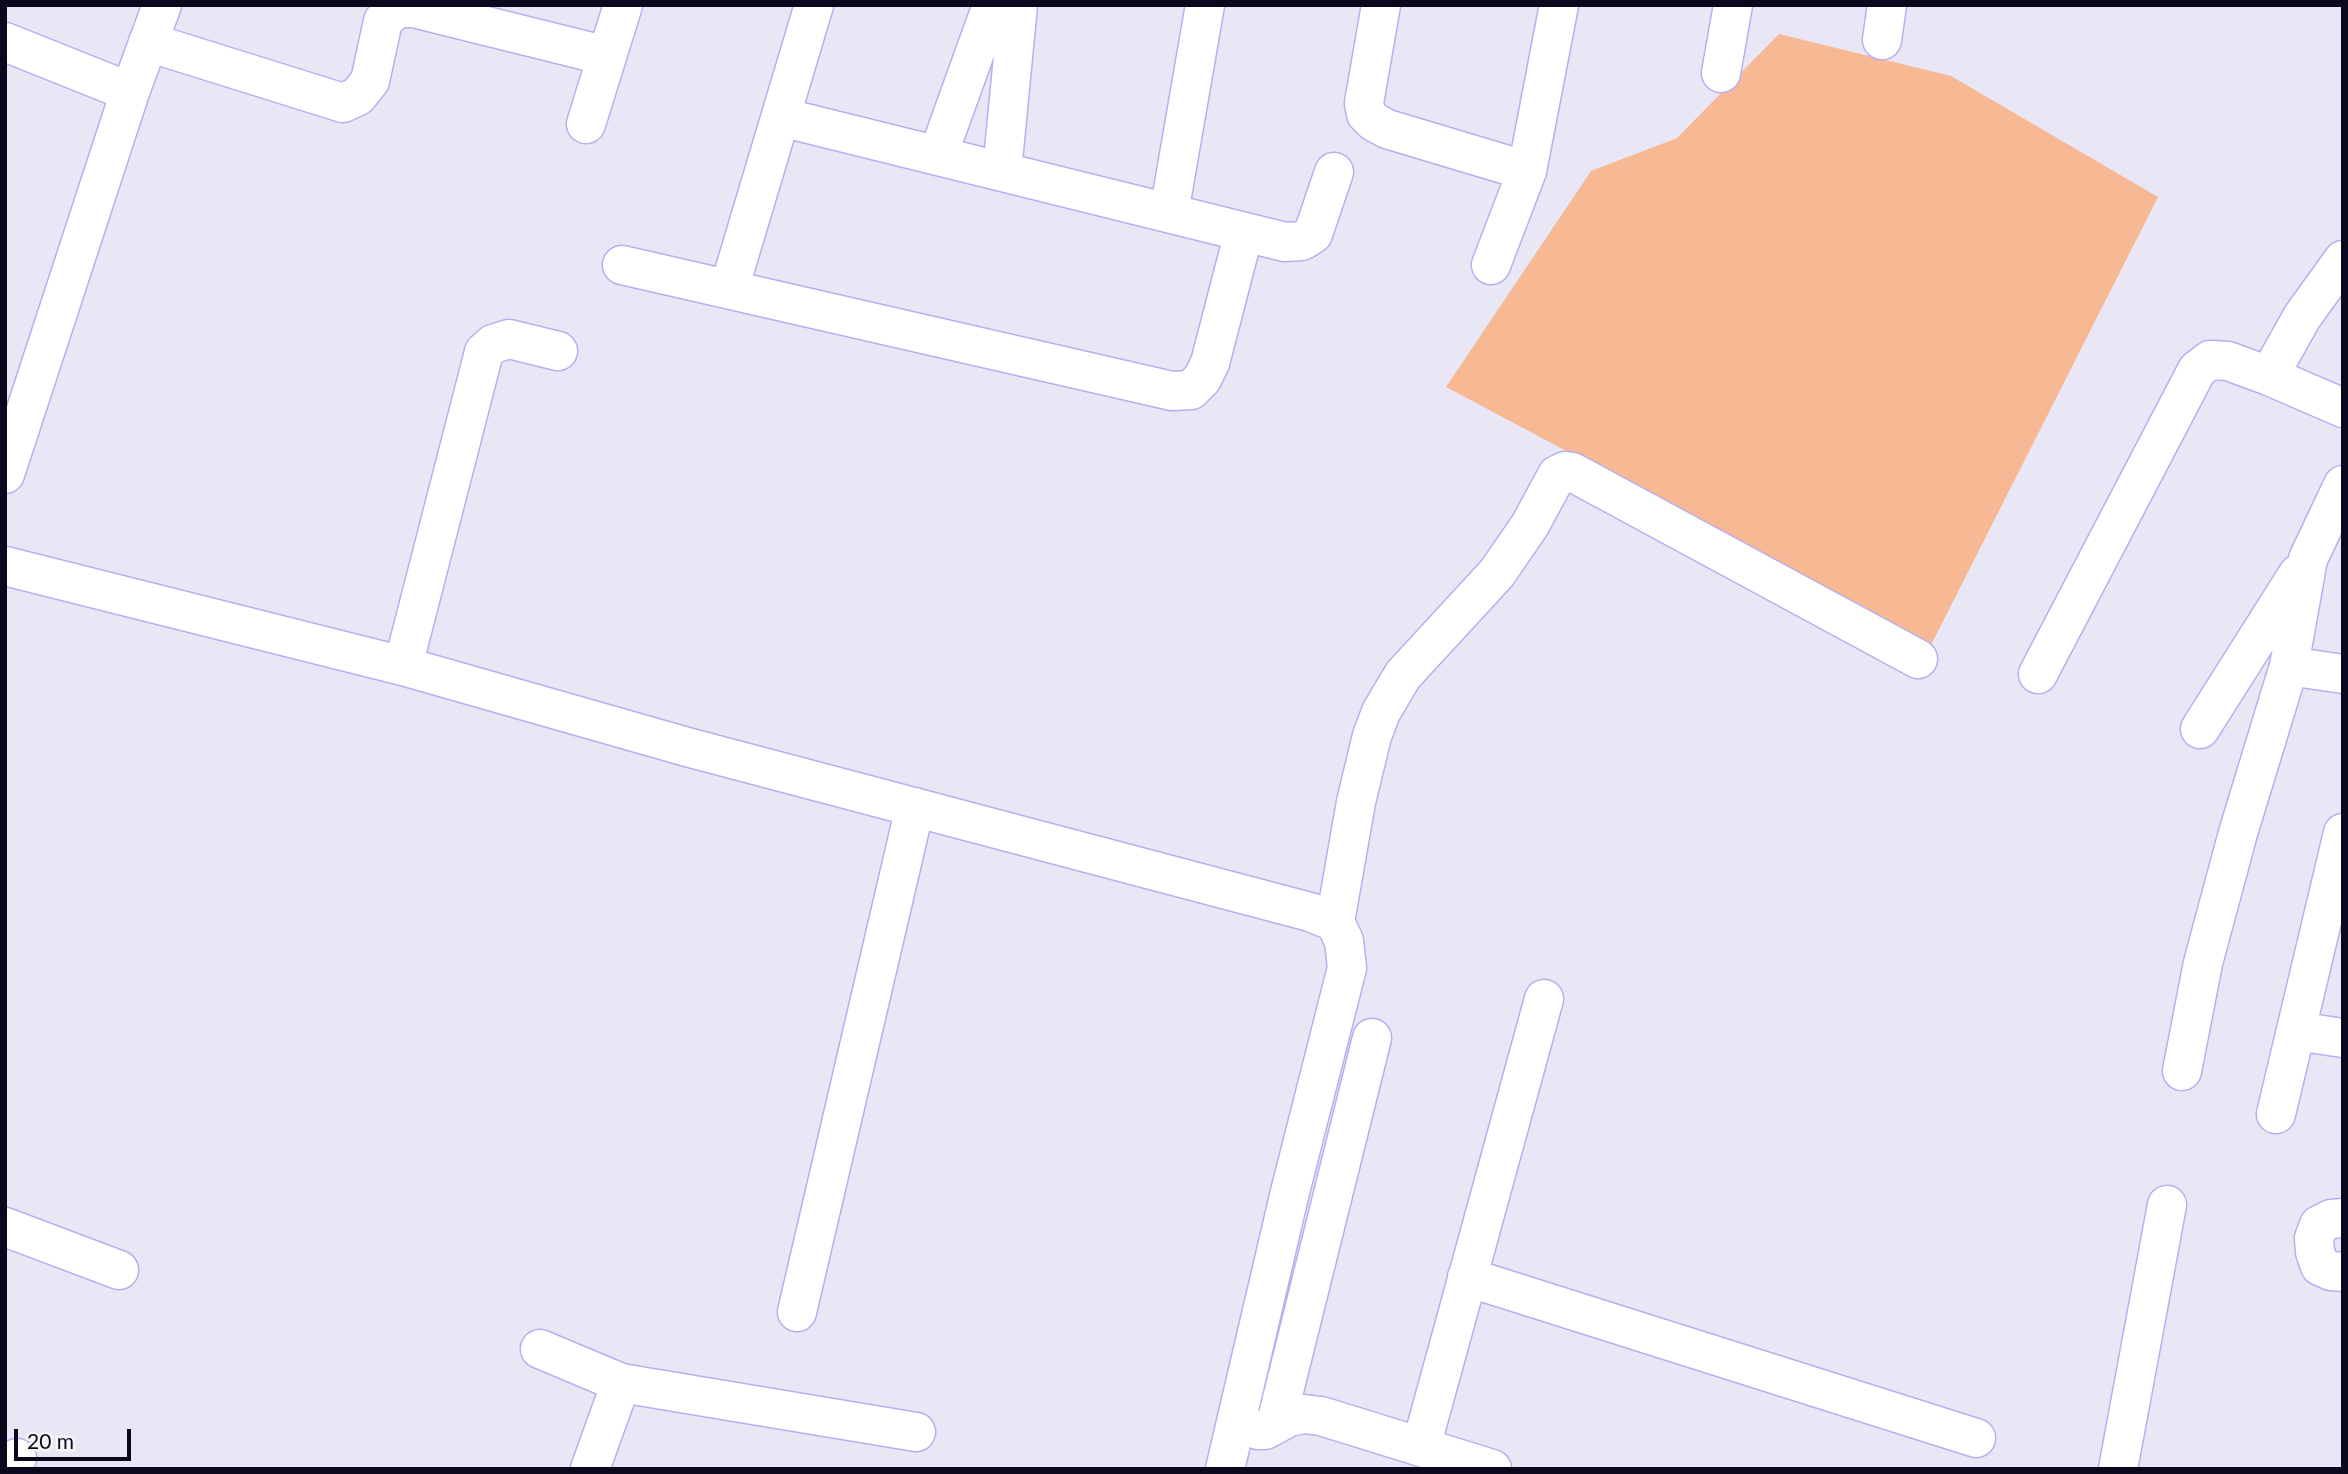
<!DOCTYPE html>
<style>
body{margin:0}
#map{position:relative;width:2348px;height:1474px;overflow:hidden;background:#e9e7f5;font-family:Lato,sans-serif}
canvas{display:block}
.frame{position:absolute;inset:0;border:7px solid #0d071e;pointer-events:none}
.scale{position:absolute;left:14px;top:1429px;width:117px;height:32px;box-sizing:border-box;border:4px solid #0d071e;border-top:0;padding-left:9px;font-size:21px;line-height:24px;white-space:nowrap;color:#0d071e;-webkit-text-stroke:5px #f6f6f6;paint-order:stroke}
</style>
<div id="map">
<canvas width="2348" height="1474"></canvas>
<div class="frame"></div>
<div class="scale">20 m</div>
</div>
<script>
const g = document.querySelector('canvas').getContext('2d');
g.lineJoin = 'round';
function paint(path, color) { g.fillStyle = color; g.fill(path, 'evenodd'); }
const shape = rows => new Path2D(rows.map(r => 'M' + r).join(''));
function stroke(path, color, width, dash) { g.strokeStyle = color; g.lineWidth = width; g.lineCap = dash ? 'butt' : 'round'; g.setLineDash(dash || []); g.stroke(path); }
paint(shape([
 [1779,34,1951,76,2158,197,1931,645,1446,387,1591,171,1677,138]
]), '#f7b993');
const street = shape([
 [1381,5,1364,103,1366,114,1374,122,1387,129,1527,171],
 [1882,40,1887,5],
 [5,42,130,92],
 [148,42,343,103,358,96,370,81,383,21,397,8,414,8,607,56],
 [1721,73,1733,5],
 [781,117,1285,242,1302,241,1313,234,1334,172],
 [586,124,623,5],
 [938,155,992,5],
 [1002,171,1018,5],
 [1169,213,1205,5],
 [2343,260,2302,317,2269,376,2343,408],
 [622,265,1172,391,1191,390,1202,379,1210,363,1244,232],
 [1491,265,1527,171,1559,5],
 [729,289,814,5],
 [5,474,130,92,162,5],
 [5,566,403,666,687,747,1310,912,1335,922],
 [403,666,484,352,493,344,509,339,558,351],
 [2289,666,2343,674],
 [2038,674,2197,370,2210,360,2228,361,2269,376],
 [2200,729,2298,574],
 [2296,1031,2343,1038],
 [2182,1071,2203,963,2238,833,2289,666,2308,559,2343,485],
 [2276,1114,2343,833],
 [2343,1218,2331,1219,2319,1225,2314,1238,2315,1252,2320,1266,2331,1271,2343,1272],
 [5,1227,119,1270],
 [1467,1277,1976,1438],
 [797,1312,915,807],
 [540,1349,621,1383,916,1432],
 [1276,1423,1372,1038],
 [1258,1430,1265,1430,1289,1417,1304,1414,1321,1416,1492,1469],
 [1421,1447,1544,999],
 [9,1469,17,1458],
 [590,1469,621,1383],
 [1225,1469,1290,1192,1347,968,1344,941,1335,922,1356,802,1372,736,1381,712,1403,675,1497,573,1530,525,1557,475,1565,471,1572,472,1918,659],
 [2118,1469,2167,1205]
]);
stroke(street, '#baaef0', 41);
stroke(street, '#fff', 38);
</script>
